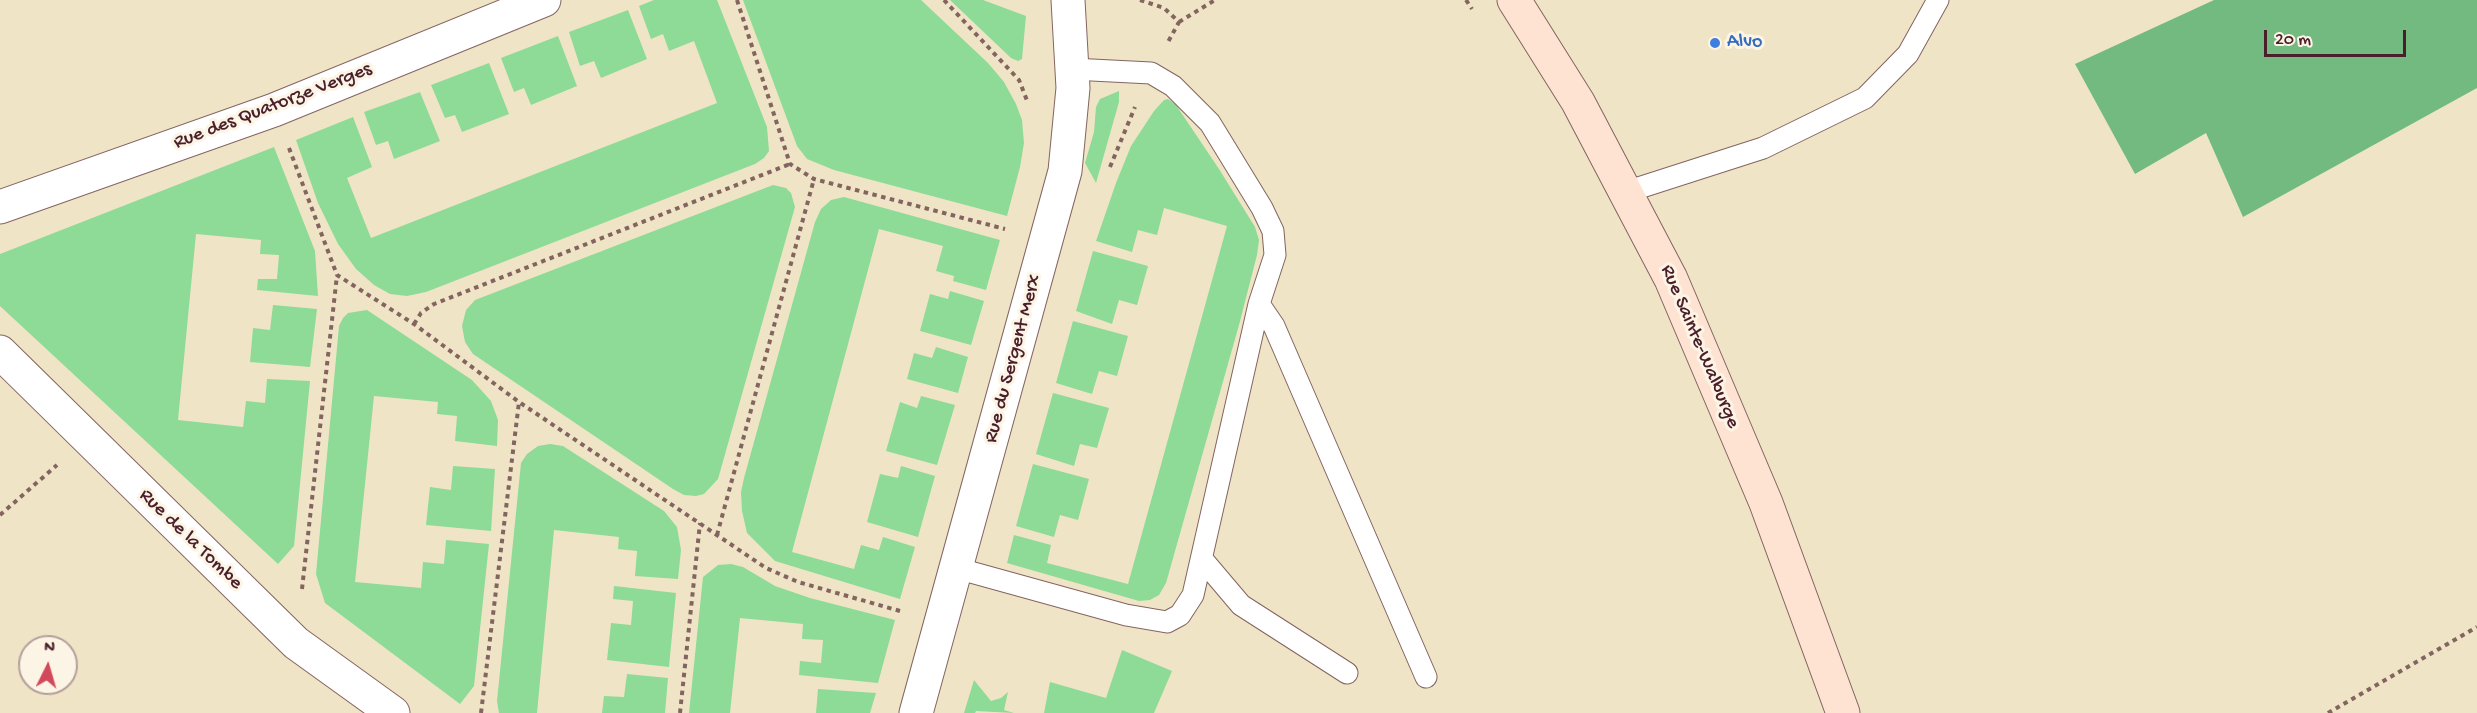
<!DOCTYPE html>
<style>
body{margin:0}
#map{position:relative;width:2477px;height:713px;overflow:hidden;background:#efe5c6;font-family:"Gochi Hand",sans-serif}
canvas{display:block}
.north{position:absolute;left:18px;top:635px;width:60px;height:60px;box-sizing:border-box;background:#fcf5e5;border:2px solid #b59f9b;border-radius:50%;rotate:5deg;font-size:16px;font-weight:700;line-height:24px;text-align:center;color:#4a1f2b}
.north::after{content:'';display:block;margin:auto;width:21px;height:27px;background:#d1495b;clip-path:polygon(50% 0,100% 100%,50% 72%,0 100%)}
.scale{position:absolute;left:2264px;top:30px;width:142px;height:27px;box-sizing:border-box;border:3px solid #4a1f2b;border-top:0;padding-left:8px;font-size:18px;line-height:21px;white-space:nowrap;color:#4a1f2b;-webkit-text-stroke:4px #fcf5e5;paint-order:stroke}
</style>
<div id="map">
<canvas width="2477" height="713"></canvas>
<div class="north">N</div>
<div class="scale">20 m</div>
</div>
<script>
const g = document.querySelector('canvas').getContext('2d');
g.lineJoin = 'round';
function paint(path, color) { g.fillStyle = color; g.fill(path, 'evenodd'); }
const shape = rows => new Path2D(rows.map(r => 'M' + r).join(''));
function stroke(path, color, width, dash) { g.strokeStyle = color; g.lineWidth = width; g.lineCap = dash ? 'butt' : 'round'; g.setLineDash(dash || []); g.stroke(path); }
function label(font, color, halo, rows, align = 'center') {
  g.font = font + ' "Gochi Hand",sans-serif'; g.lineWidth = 6; g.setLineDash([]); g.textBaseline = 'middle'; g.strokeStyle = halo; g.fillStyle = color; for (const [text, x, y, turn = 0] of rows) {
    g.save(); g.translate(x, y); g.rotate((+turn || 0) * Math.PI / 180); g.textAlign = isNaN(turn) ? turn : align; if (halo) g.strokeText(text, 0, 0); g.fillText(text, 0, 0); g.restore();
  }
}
paint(shape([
 [654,0,717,0,767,127,769,151,764,158,755,164,426,292,407,296,390,294,374,285,356,269,338,244,318,203,296,140,353,117,372,167,347,178,371,238,717,103,694,41,669,51,663,34,651,39,639,6],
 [743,0,921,0,988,63,1004,82,1016,104,1022,120,1024,143,1020,167,1007,216,834,170,807,159,797,146],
 [950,0,983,0,1026,16,1022,59,1018,61,1011,58],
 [628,10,647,59,601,78,594,61,580,66,569,32],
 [558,36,577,86,531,105,524,88,514,92,501,58],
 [489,63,509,114,462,132,455,115,445,118,431,85],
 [1119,91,1119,102,1096,183,1085,163,1094,132,1096,107,1100,99],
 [420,92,440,141,394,159,388,141,376,145,364,112],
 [1168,99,1176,105,1219,169,1255,227,1259,240,1257,255,1239,325,1166,583,1159,595,1150,600,1139,601,1007,563,1014,535,1051,545,1047,563,1128,584,1227,226,1164,208,1157,235,1138,230,1132,252,1096,241,1116,183,1131,146,1154,111,1164,100],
 [274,147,315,251,318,296,257,290,258,279,277,279,279,255,260,254,261,240,196,234,178,420,243,427,246,401,265,403,267,379,310,381,294,546,278,564,0,306,0,254],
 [773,185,786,188,791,193,795,207,718,479,704,494,696,496,684,495,673,489,473,354,465,342,462,326,466,310,475,300],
 [844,197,1000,240,986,290,953,281,954,276,936,271,943,246,879,229,792,552,854,569,861,545,879,550,883,537,915,547,900,599,775,561,747,533,742,511,741,492,744,478,815,222,821,209,831,200],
 [1093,251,1148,266,1137,305,1119,300,1112,324,1076,311],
 [950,291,984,301,971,345,920,331,930,294,948,299],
 [273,305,317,309,310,367,250,362,253,328,270,330],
 [367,310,472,380,491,401,498,420,497,446,455,441,457,416,437,414,438,402,374,396,355,582,421,588,423,562,444,564,446,540,489,544,474,686,460,704,325,603,316,574,339,326,343,318,348,313],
 [1073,321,1128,336,1117,376,1099,371,1092,394,1056,383],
 [936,347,968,357,958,393,907,379,914,353,932,358],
 [1053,393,1109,408,1097,448,1080,444,1074,466,1036,454],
 [921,396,955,405,937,465,886,451,900,402,917,408],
 [550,444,563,446,664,511,677,527,681,550,678,579,635,576,637,551,618,549,619,537,554,530,537,713,499,713,497,701,521,463,527,454,538,446],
 [1033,464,1089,479,1078,520,1060,515,1054,537,1016,526],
 [453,466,495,469,491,531,426,525,430,487,451,490],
 [901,466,935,476,918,537,867,522,880,474,898,478],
 [731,564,743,567,775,586,810,598,895,620,878,683,799,675,800,661,821,663,823,640,802,639,803,624,740,618,730,713,689,713,703,577,718,565],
 [614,586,676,593,669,667,607,660,611,623,631,625,633,601,613,599],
 [1122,650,1172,671,1154,713,1044,713,1050,682,1106,698],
 [627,674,668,678,665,713,602,713,604,696,624,697],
 [974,680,991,701,1001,698,1008,692,1004,710,1014,713,976,711,975,713,964,713],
 [818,689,876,693,870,713,816,713]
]), '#8eda97');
paint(shape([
 [2214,0,2477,0,2477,88,2243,217,2206,133,2135,174,2075,64]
]), '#72ba80');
const service = shape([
 [1626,192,1763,148,1865,98,1908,54,1938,0],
 [1259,304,1274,326,1426,677],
 [1202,559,1241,605,1347,673],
 [956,568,1126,615,1167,622,1180,615,1193,595,1259,304,1275,255,1273,231,1262,208,1210,123,1173,86,1151,73,1072,69]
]);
const minor = shape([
 [0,352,296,643,393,713],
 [916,713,1065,171,1073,88,1068,0]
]);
const tertiary = shape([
 [0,207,274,110,544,0]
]);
const secondary = shape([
 [1514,0,1578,102,1671,279,1766,503,1843,713]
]);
stroke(service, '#846461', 23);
stroke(minor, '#846461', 35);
stroke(tertiary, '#846461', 35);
stroke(secondary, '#846461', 35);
stroke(shape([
 [737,0,790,164,814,179,1005,229],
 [944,0,1019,80,1028,103],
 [1140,0,1164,8,1179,22,1168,42],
 [1466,0,1472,9],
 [1179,22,1215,0],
 [289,148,337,275,414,324,519,402,766,568,798,582,900,611],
 [1110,167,1135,107],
 [414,324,421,313,434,304,790,164],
 [0,515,57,465],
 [717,535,814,179],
 [302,589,337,275],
 [481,713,519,402],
 [680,713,700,523],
 [2328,713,2477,627]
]), '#846461', 4, [4.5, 4.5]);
stroke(service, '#fff', 21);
stroke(minor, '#fff', 33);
stroke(tertiary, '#fff', 33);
stroke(secondary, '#fee3d2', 33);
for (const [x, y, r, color] of [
 [1715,43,6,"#3f7fe0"]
]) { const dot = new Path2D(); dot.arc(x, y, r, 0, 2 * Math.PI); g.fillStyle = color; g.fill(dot); stroke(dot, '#fcf5e5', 2); }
label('20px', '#366cbe', '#fcf5e5', [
 ["Alvo",1727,43]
], 'left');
label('20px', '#4a1f2b', '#fcf5e5', [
 ["Rue des Quatorze Verges",273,107,-21],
 ["Rue Sainte-Walburge",1699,347,67],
 ["Rue du Sergent Merx",1014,359,-75],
 ["Rue de la Tombe",190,540,44]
]);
</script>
